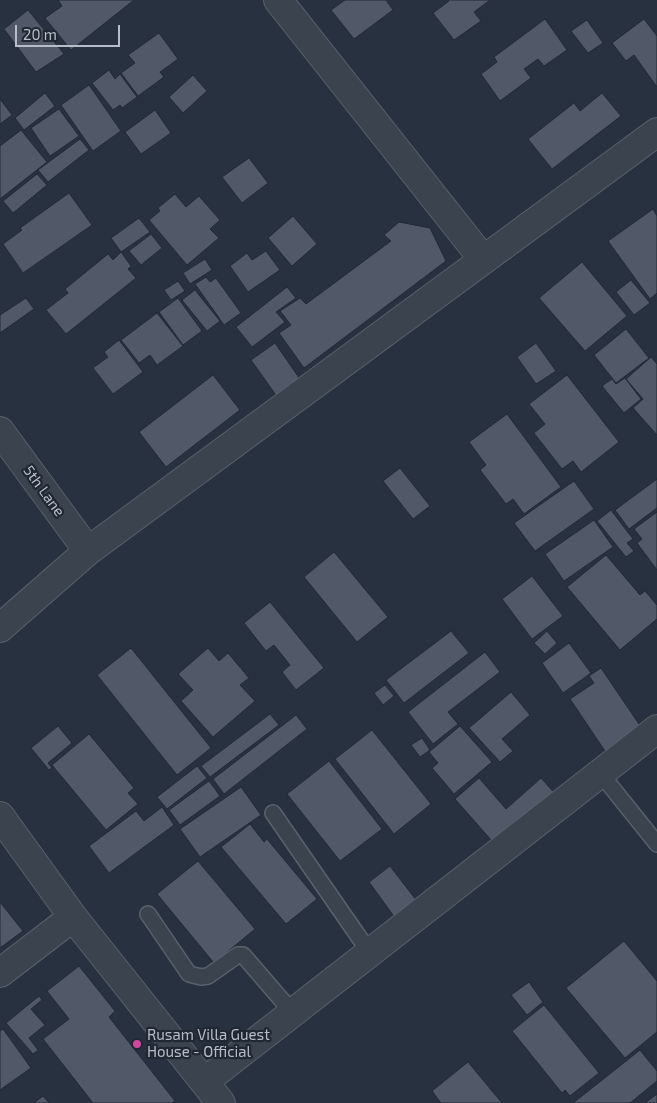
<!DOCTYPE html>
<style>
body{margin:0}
#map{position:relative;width:657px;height:1103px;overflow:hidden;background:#28313f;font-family:"Exo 2",sans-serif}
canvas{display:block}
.scale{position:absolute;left:15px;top:25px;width:105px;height:22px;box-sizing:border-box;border:2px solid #b8bec9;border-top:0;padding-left:6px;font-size:15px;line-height:18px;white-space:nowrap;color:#b8bec9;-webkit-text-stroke:4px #202834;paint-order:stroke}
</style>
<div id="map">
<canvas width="657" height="1103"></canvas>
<div class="scale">20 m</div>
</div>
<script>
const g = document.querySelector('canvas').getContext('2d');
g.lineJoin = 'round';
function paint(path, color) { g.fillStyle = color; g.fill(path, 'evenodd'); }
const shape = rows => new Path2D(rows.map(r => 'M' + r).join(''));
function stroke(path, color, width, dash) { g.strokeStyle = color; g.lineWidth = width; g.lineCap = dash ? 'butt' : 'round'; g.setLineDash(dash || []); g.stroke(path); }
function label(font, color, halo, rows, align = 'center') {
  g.font = font + ' "Exo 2",sans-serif'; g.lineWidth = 4.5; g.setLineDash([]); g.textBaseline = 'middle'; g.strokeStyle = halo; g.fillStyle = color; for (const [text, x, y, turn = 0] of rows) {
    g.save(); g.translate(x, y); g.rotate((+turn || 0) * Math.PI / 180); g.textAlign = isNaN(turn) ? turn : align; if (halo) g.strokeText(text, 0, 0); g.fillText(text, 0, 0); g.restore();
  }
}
const building = shape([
 [58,0,134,0,71,50,45,18,62,6,58,0],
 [345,0,386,0,393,10,354,39,331,10,345,0],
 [448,0,490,0,474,12,481,21,454,40,433,13,449,1,448,0],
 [28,10,64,54,36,72,4,29,28,10],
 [545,19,567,50,544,66,538,59,524,69,531,78,500,101,481,74,497,62,494,57,545,19],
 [644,19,657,36,657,87,634,55,626,61,612,43,644,19],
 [587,20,603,43,588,53,571,31,587,20],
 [159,33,178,59,160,72,164,77,138,96,121,73,135,63,128,55,159,33],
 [109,70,115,79,120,74,137,97,122,108,120,105,113,110,92,83,109,70],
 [193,75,207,91,183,113,169,97,193,75],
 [89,85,121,131,93,151,61,105,89,85],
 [45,93,55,106,24,130,15,118,45,93],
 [602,93,621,116,552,169,528,139,574,103,580,111,602,93],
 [0,99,12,115,0,124,0,99],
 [59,109,79,136,50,156,31,128,59,109],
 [155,110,171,133,141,154,125,132,155,110],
 [21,130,47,162,0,199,0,146,21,130],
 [80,139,89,150,48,182,38,170,80,139],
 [249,158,268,183,242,203,222,177,249,158],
 [37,174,47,185,13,213,3,201,37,174],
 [69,193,92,225,23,273,3,244,22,230,20,228,69,193],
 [175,194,186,207,199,196,220,220,210,229,219,238,187,265,149,220,160,211,158,208,175,194],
 [653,209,657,216,657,293,650,299,608,241,653,209],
 [293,216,317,244,292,266,268,238,293,216],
 [139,218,150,232,121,252,111,238,139,218],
 [399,222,430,228,446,261,304,368,279,333,291,325,280,311,300,298,306,304,391,241,384,235,399,222],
 [151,234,162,248,141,265,129,251,151,234],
 [266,251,280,270,248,292,230,266,247,253,252,260,266,251],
 [121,252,131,266,128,269,136,278,66,334,46,310,68,293,65,289,108,254,113,260,121,252],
 [205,259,212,270,190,284,183,273,205,259],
 [582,262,627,316,585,351,539,298,582,262],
 [206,277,210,282,216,278,241,313,224,325,195,284,206,277],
 [631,280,650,303,634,315,616,292,631,280],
 [178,281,185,291,171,300,164,290,178,281],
 [287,287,296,298,276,312,285,322,252,347,236,327,287,287],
 [195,290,220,321,207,331,182,300,195,290],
 [26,298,34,309,0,333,0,315,26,298],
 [178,298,202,331,183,345,159,312,178,298],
 [157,313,183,346,157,365,150,355,139,363,121,340,157,313],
 [626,329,649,358,616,383,594,355,626,329],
 [119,340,143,372,113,394,93,368,108,357,104,352,119,340],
 [275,343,302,382,278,398,251,360,275,343],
 [536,343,556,371,536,384,517,357,536,343],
 [651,357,657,364,657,435,633,408,643,399,626,379,651,357],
 [213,375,240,410,166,467,139,432,213,375],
 [567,375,619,442,581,472,573,461,562,469,534,433,545,424,529,404,567,375],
 [625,378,641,399,624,413,602,386,612,379,616,384,625,378],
 [507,414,561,487,524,514,513,499,506,504,480,470,486,465,469,442,507,414],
 [400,468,430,506,413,519,383,481,400,468],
 [657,479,657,508,629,529,615,510,657,479],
 [574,481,594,509,535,551,514,523,574,481],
 [611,510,633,539,627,543,634,551,626,557,597,521,611,510],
 [657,512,657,570,637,543,642,539,634,529,657,512],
 [594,520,613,547,564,581,545,554,594,520],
 [334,552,388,617,357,642,304,577,334,552],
 [606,555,640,595,645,591,657,605,657,619,620,650,567,587,606,555],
 [532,576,563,616,532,639,502,599,532,576],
 [270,602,324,668,296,690,282,672,290,665,274,645,266,651,244,623,270,602],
 [451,631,469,653,404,703,386,680,451,631],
 [547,631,557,643,545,654,534,643,547,631],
 [569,643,591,673,563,693,542,663,569,643],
 [131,648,211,748,177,775,97,675,131,648],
 [208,648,219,661,228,653,249,678,240,685,255,701,213,737,181,701,193,690,178,674,208,648],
 [485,652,500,672,448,712,458,724,433,744,408,712,485,652],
 [601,668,643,730,607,754,570,699,594,683,589,676,601,668],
 [385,685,394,696,383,705,374,693,385,685],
 [511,692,530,715,502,739,513,751,500,762,469,728,511,692],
 [270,714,279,725,210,777,201,766,270,714],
 [296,715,307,729,224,794,213,779,296,715],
 [58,726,72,743,48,763,52,768,49,770,31,748,58,726],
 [460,726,492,762,454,794,432,768,438,763,429,752,460,726],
 [372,730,431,804,394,834,335,759,372,730],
 [89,734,134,788,128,793,138,804,106,830,52,765,89,734],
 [422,738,430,750,420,757,411,745,422,738],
 [329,761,382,829,340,861,287,794,329,761],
 [197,766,207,778,167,809,157,797,197,766],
 [479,778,506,809,541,778,559,798,499,849,455,799,479,778],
 [209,781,220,796,180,825,169,810,209,781],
 [241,787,261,815,200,857,180,829,241,787],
 [162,807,174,825,109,873,89,846,136,811,144,821,162,807],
 [250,824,264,842,267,839,317,899,286,924,221,847,250,824],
 [198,861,255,929,214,963,157,894,198,861],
 [390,866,420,905,398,922,369,882,390,866],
 [0,902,23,931,0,948,0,902],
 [624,941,657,981,657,1032,625,1058,566,988,624,941],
 [79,966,115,1011,109,1017,175,1101,172,1103,93,1103,43,1039,69,1019,47,991,79,966],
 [529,982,543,1002,527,1015,511,995,529,982],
 [39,996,42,1000,31,1009,45,1025,29,1038,38,1050,33,1054,6,1023,39,996],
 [544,1005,599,1073,570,1096,565,1090,562,1093,512,1031,544,1005],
 [3,1029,31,1068,0,1090,0,1031,3,1029],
 [640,1050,657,1071,657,1081,630,1103,573,1103,640,1050],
 [468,1062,502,1103,441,1103,432,1091,468,1062],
 [657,1094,657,1103,645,1103,657,1094],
 [43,1096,49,1103,34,1103,43,1096]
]);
paint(building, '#515969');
stroke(building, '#222a36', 1);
const lane = shape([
 [601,774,657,844],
 [273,813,370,953],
 [148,914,189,974,201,977,208,976,238,955,243,955,293,1013]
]);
const street = shape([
 [278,0,483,259],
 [0,431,88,551],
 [0,628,88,551,657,132],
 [0,816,73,917,221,1103],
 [0,973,73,917],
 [205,1081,657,729]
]);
stroke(lane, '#59616c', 18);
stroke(street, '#59616c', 30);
stroke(lane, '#3b434f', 15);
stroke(street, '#3b434f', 28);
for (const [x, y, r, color] of [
 [137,1044,5,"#d1479c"]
]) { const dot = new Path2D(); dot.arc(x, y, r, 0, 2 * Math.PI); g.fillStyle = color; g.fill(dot); stroke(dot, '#202834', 2); }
label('15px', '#b8bec9', '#202834', [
 ["5th Lane",44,491,54]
]);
label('15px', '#b8bec9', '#202834', [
 ["Rusam Villa Guest",147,1035],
 ["House - Official",147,1052]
], 'left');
</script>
